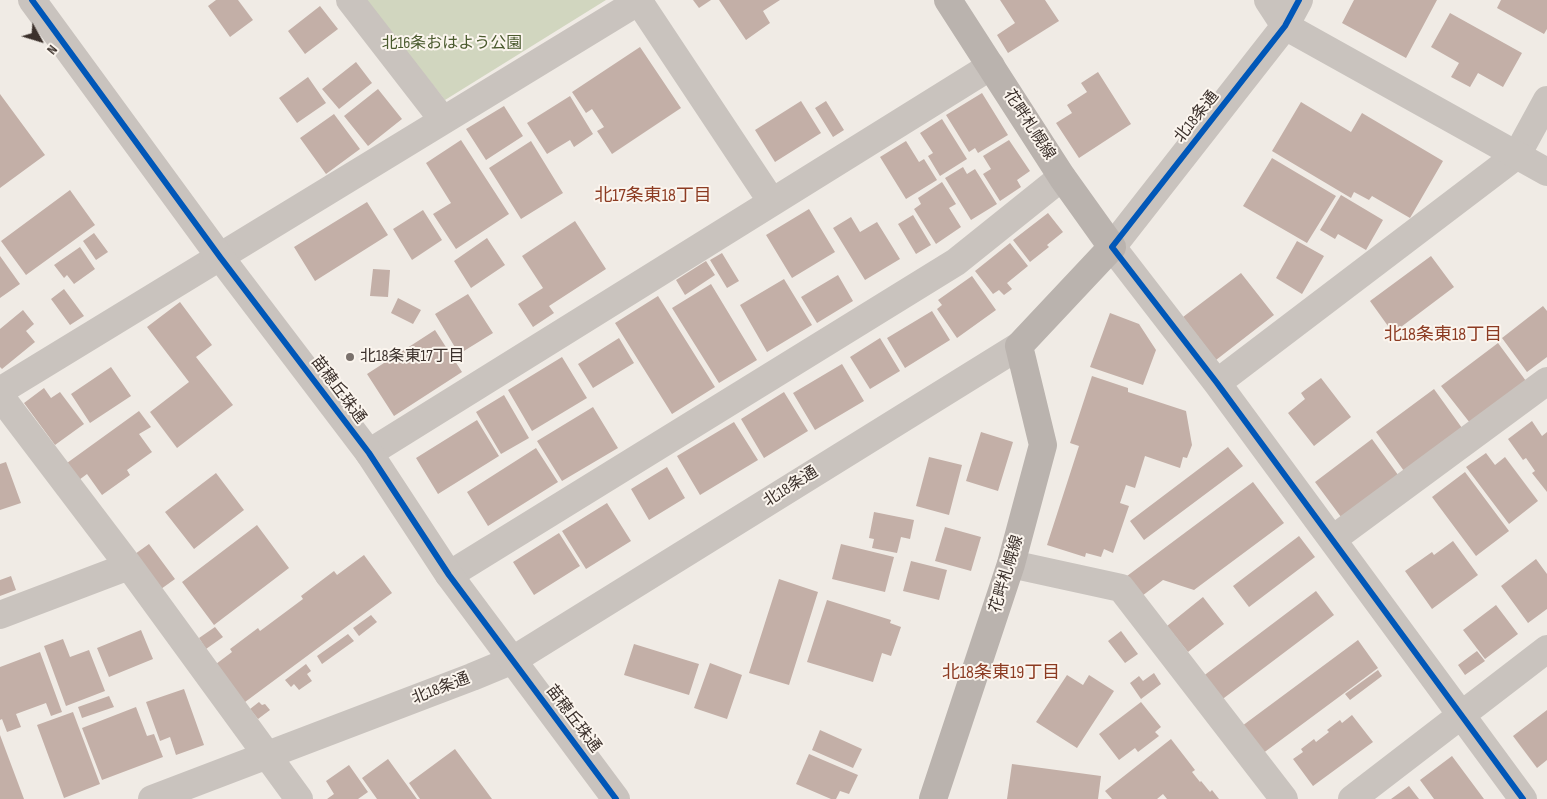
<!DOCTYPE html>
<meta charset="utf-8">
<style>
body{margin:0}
#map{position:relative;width:1547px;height:799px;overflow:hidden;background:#f0ebe5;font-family:"Sofia Sans Condensed",sans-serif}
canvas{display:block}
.north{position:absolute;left:15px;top:15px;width:50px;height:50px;-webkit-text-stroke:4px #fbf5ee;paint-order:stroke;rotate:129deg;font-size:14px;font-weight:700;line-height:20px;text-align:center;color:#3b302b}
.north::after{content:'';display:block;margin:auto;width:18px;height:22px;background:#3b302b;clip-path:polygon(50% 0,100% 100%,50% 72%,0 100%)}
</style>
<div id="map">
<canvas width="1547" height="799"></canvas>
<div class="north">N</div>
</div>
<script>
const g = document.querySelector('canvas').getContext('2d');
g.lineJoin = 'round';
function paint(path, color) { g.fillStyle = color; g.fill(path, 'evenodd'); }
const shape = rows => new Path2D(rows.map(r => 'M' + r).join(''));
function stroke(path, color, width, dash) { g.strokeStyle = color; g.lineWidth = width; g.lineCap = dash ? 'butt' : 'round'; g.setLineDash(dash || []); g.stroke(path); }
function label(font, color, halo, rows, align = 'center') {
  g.font = font + ' "Sofia Sans Condensed","Noto Sans JP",sans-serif'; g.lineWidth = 4; g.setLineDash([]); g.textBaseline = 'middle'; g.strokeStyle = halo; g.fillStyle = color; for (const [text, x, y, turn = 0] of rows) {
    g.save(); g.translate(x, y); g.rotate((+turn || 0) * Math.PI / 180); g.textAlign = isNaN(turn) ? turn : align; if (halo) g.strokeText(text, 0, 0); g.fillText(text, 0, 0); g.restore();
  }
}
paint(shape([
 [365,0,606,0,445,100]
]), '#d1d6bf');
paint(shape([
 [216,0,238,0,253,20,230,37,208,6],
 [693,0,711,0,699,8],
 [719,0,780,0,763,11,770,23,746,40],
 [1000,0,1045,0,1059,21,1008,53,997,35,1015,23],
 [1354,0,1437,0,1406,58,1342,23],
 [1501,0,1547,0,1547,29,1544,34,1497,8],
 [320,6,338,29,305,54,288,31],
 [1450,13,1522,53,1503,87,1478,73,1470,87,1451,77,1459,63,1431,47],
 [640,47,681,108,612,154,597,131,604,127,592,109,586,113,572,92],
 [356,62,372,83,339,109,322,89],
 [1098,72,1131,124,1079,158,1056,123,1072,113,1067,105,1087,92,1081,83],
 [308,77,326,103,297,123,279,98],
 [378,89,402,119,368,146,344,116],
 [982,93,1008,135,978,153,975,148,969,152,946,115],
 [0,94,45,155,0,188],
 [570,96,593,134,574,147,570,140,547,154,527,123],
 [801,101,821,133,775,162,755,130],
 [826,101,844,130,833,137,815,108],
 [1301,102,1351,132,1362,113,1443,161,1410,218,1372,196,1369,200,1354,192,1351,198,1272,151],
 [504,106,523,136,486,160,466,129],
 [334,114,360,149,326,174,300,138],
 [942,119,967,159,940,176,928,156,933,153,920,133],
 [461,140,509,214,456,249,433,214,451,203,426,163],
 [1009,140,1030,171,1017,180,1021,187,1000,201,983,174,991,169,983,156],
 [531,141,563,193,521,219,489,168],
 [906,141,919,162,924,159,937,180,906,199,880,157],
 [1272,158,1336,196,1307,243,1243,206],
 [963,167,967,174,975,169,997,204,971,220,945,178],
 [942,182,956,204,949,208,961,227,936,244,914,209,921,204,918,198],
 [70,190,95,225,26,275,1,241],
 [1341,195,1383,220,1366,250,1338,234,1335,239,1320,230],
 [367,202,388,235,315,281,294,247],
 [809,209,835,252,792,278,766,235],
 [423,210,442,240,412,260,393,229],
 [1048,213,1063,232,1047,245,1049,247,1030,262,1013,240],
 [913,215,931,245,916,254,898,224],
 [851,217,860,232,877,222,900,259,865,280,833,228],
 [575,221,606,269,549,306,554,313,533,327,518,304,543,288,522,256],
 [94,233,108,252,96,260,83,241],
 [487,238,505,265,471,288,454,261],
 [1297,241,1324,256,1302,294,1276,278],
 [1010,243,1028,266,1007,283,1012,289,1004,295,999,290,993,294,975,271],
 [80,247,95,269,74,284,67,275,64,278,54,265],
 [722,253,739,281,727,288,710,260],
 [0,256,20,284,0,298],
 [1431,256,1454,287,1393,333,1370,301],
 [706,261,715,275,685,295,676,280],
 [373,269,390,270,388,297,370,296],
 [1241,273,1274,315,1216,360,1183,317],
 [838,275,853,301,817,323,801,297],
 [972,276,996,310,957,338,937,309,942,305,938,300],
 [784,279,812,325,767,352,740,305],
 [711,284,757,360,719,383,672,308],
 [64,289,84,316,70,325,51,299],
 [468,294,493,333,459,354,435,314],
 [658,296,715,387,672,414,615,323],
 [398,298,421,310,413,324,391,313],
 [180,302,212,345,196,357,233,405,177,448,150,412,189,382,147,327],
 [1543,306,1547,311,1547,357,1527,372,1502,338],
 [23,310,34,324,26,331,35,342,2,369,0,367,0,329],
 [932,311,950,340,905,368,887,338],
 [1110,313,1139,324,1156,350,1143,385,1090,367],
 [435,330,462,372,394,416,367,374],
 [619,338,634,363,593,388,578,364],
 [880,338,900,371,870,389,850,357],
 [1498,343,1526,381,1470,423,1441,386],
 [562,357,587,398,532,431,508,390],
 [842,364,864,401,815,430,793,393],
 [111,367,131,396,90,423,71,394],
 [1092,376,1128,388,1128,392,1186,411,1192,445,1187,458,1183,457,1180,468,1145,456,1135,488,1126,485,1120,503,1129,506,1113,553,1104,549,1101,557,1086,553,1085,557,1047,545,1079,446,1070,443],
 [1321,378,1351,417,1314,446,1288,413,1305,399,1301,393],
 [44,388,51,398,60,392,84,424,55,445,24,403],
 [1434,389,1462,428,1404,471,1376,432],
 [784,392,808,431,764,458,741,419],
 [504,395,529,438,501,454,476,412],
 [593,407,618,448,562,481,537,441],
 [139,411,151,427,139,434,152,452,127,470,130,475,102,495,87,474,79,480,67,463],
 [477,420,499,456,438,494,416,458],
 [1532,421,1542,436,1547,432,1547,492,1532,473,1535,471,1526,458,1523,460,1508,439],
 [734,422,758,460,700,495,677,456],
 [981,432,1013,442,998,491,966,481],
 [1372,439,1401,479,1344,521,1315,482],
 [1228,447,1243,466,1144,540,1130,521],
 [536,448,558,482,488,526,467,492],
 [1486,453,1495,465,1505,457,1538,501,1509,524,1466,467],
 [929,457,962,465,949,515,916,506],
 [6,462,21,503,0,510,0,464],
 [667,467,685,498,649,520,631,489],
 [1465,472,1509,531,1476,556,1432,497],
 [216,473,244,510,194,549,165,512],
 [1253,482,1284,523,1194,590,1163,580,1142,596,1127,576],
 [607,503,631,541,586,569,562,531],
 [874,512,914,520,910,539,901,537,897,553,872,548,874,539,869,538],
 [257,525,289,568,214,625,182,582],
 [945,527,981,537,971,571,935,561],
 [559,533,580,566,534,595,513,562],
 [1299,536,1315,557,1249,607,1233,586],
 [1453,541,1478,575,1432,609,1405,571,1432,552,1434,555],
 [149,544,175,579,161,589,135,554],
 [841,544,894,557,885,592,832,579],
 [364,555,392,593,241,705,212,667,232,652,230,649,258,628,260,631,303,599,301,596,334,571,337,575],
 [1536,559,1547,574,1547,609,1528,623,1501,586],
 [911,561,947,570,939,600,903,591],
 [11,576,16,590,0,596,0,580],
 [779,579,818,592,789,685,749,673],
 [1316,591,1334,615,1220,701,1202,677],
 [1203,597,1224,624,1188,652,1167,626],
 [827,600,891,620,890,623,901,627,891,656,882,653,873,682,807,662],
 [1496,605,1518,634,1485,659,1463,630],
 [371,615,377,622,359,636,353,628],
 [215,627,223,637,206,649,199,638],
 [141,630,153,659,109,677,97,648],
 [1121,631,1138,654,1125,663,1108,641],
 [348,634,354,641,322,664,317,656],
 [63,639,70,657,89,650,105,691,66,706,44,646],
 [1358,640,1378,668,1262,754,1242,726],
 [634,644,699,664,689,695,624,675],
 [1477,651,1485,661,1465,675,1458,665],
 [40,652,62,712,51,716,46,703,16,714,21,727,7,732,2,719,0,720,0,667],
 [710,663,742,675,727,719,694,708],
 [306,664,311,671,307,674,312,681,299,690,294,684,291,687,285,680],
 [1378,670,1382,676,1350,700,1345,694],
 [1154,673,1161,684,1141,699,1130,683,1139,676,1143,681],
 [1067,675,1083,685,1089,675,1114,691,1077,748,1036,722],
 [184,689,204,745,176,755,170,737,160,741,146,702],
 [109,696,114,707,82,718,78,707],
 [259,702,262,705,265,704,270,710,258,719,250,709],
 [1141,702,1161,727,1155,732,1159,736,1138,752,1135,748,1119,760,1099,734],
 [136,707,147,736,154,734,163,757,102,780,82,728],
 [1547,710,1547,760,1537,768,1513,736],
 [73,712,100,784,64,798,37,725],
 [1352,715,1373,742,1313,786,1293,759,1303,752,1301,749,1314,739,1316,742,1329,732,1327,730,1340,720,1342,723],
 [820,730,862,749,853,768,812,750],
 [0,735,24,799,0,799],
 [1171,739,1195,770,1192,772,1200,782,1201,781,1210,792,1212,790,1219,799,1167,799,1163,794,1157,799,1112,799,1105,791],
 [455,749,492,799,420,799,409,783],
 [809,754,858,775,849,794,840,791,836,799,831,799,796,784],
 [1452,756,1484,799,1434,799,1420,780],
 [388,759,417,799,377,799,362,778],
 [1012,764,1101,776,1098,799,1007,799],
 [349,765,368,792,358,799,327,799,334,794,326,781],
 [1409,786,1419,799,1391,799]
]), '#c3afa7');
stroke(shape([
 [350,0,443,120],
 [638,0,772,202],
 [1112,247,1217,383,1523,799],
 [1217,383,1517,155,1547,100],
 [0,391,639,1],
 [0,396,129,566,299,799],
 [369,453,991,66],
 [1333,539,1547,381],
 [1011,564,1121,588,1284,799],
 [449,575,956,262,1062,177],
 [0,615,129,566],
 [152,799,472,677,513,660],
 [1352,799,1547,649]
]), '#c9c3be', 28);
stroke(shape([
 [32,0,220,257,369,453,449,575,616,799],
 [1268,0,1285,26,1547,172],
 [1112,247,1285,26,1299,0],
 [513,660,1019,346]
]), '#c9c3be', 28);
stroke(shape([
 [933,799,1011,564,1043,445,1019,346,1112,247,1062,177,948,0]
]), '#bab3ae', 28);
stroke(shape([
 [32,0,220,257,369,453,449,575,616,799],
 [1299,0,1285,26,1112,247,1217,383,1523,799]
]), '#0057b8', 6);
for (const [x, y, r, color] of [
 [350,357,5,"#7a716c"]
]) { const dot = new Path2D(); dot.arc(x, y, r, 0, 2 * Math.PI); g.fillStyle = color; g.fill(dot); stroke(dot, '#fbf5ee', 2); }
label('16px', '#4a5a2e', '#fbf5ee', [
 ["北16条おはよう公園",452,44]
]);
label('16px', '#3b302b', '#fbf5ee', [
 ["北18条通",1197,117,-52],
 ["花畔札幌線",1029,125,57],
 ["苗穂丘珠通",338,390,53],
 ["北18条通",791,487,-32],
 ["花畔札幌線",1007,574,-73],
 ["北18条通",441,689,-21],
 ["苗穂丘珠通",573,719,53]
]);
label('16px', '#3b302b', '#fbf5ee', [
 ["北18条東17丁目",360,357]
], 'left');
label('18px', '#8c3b22', '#fbf5ee', [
 ["北17条東18丁目",653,196],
 ["北18条東18丁目",1443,335],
 ["北18条東19丁目",1001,673]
]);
</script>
